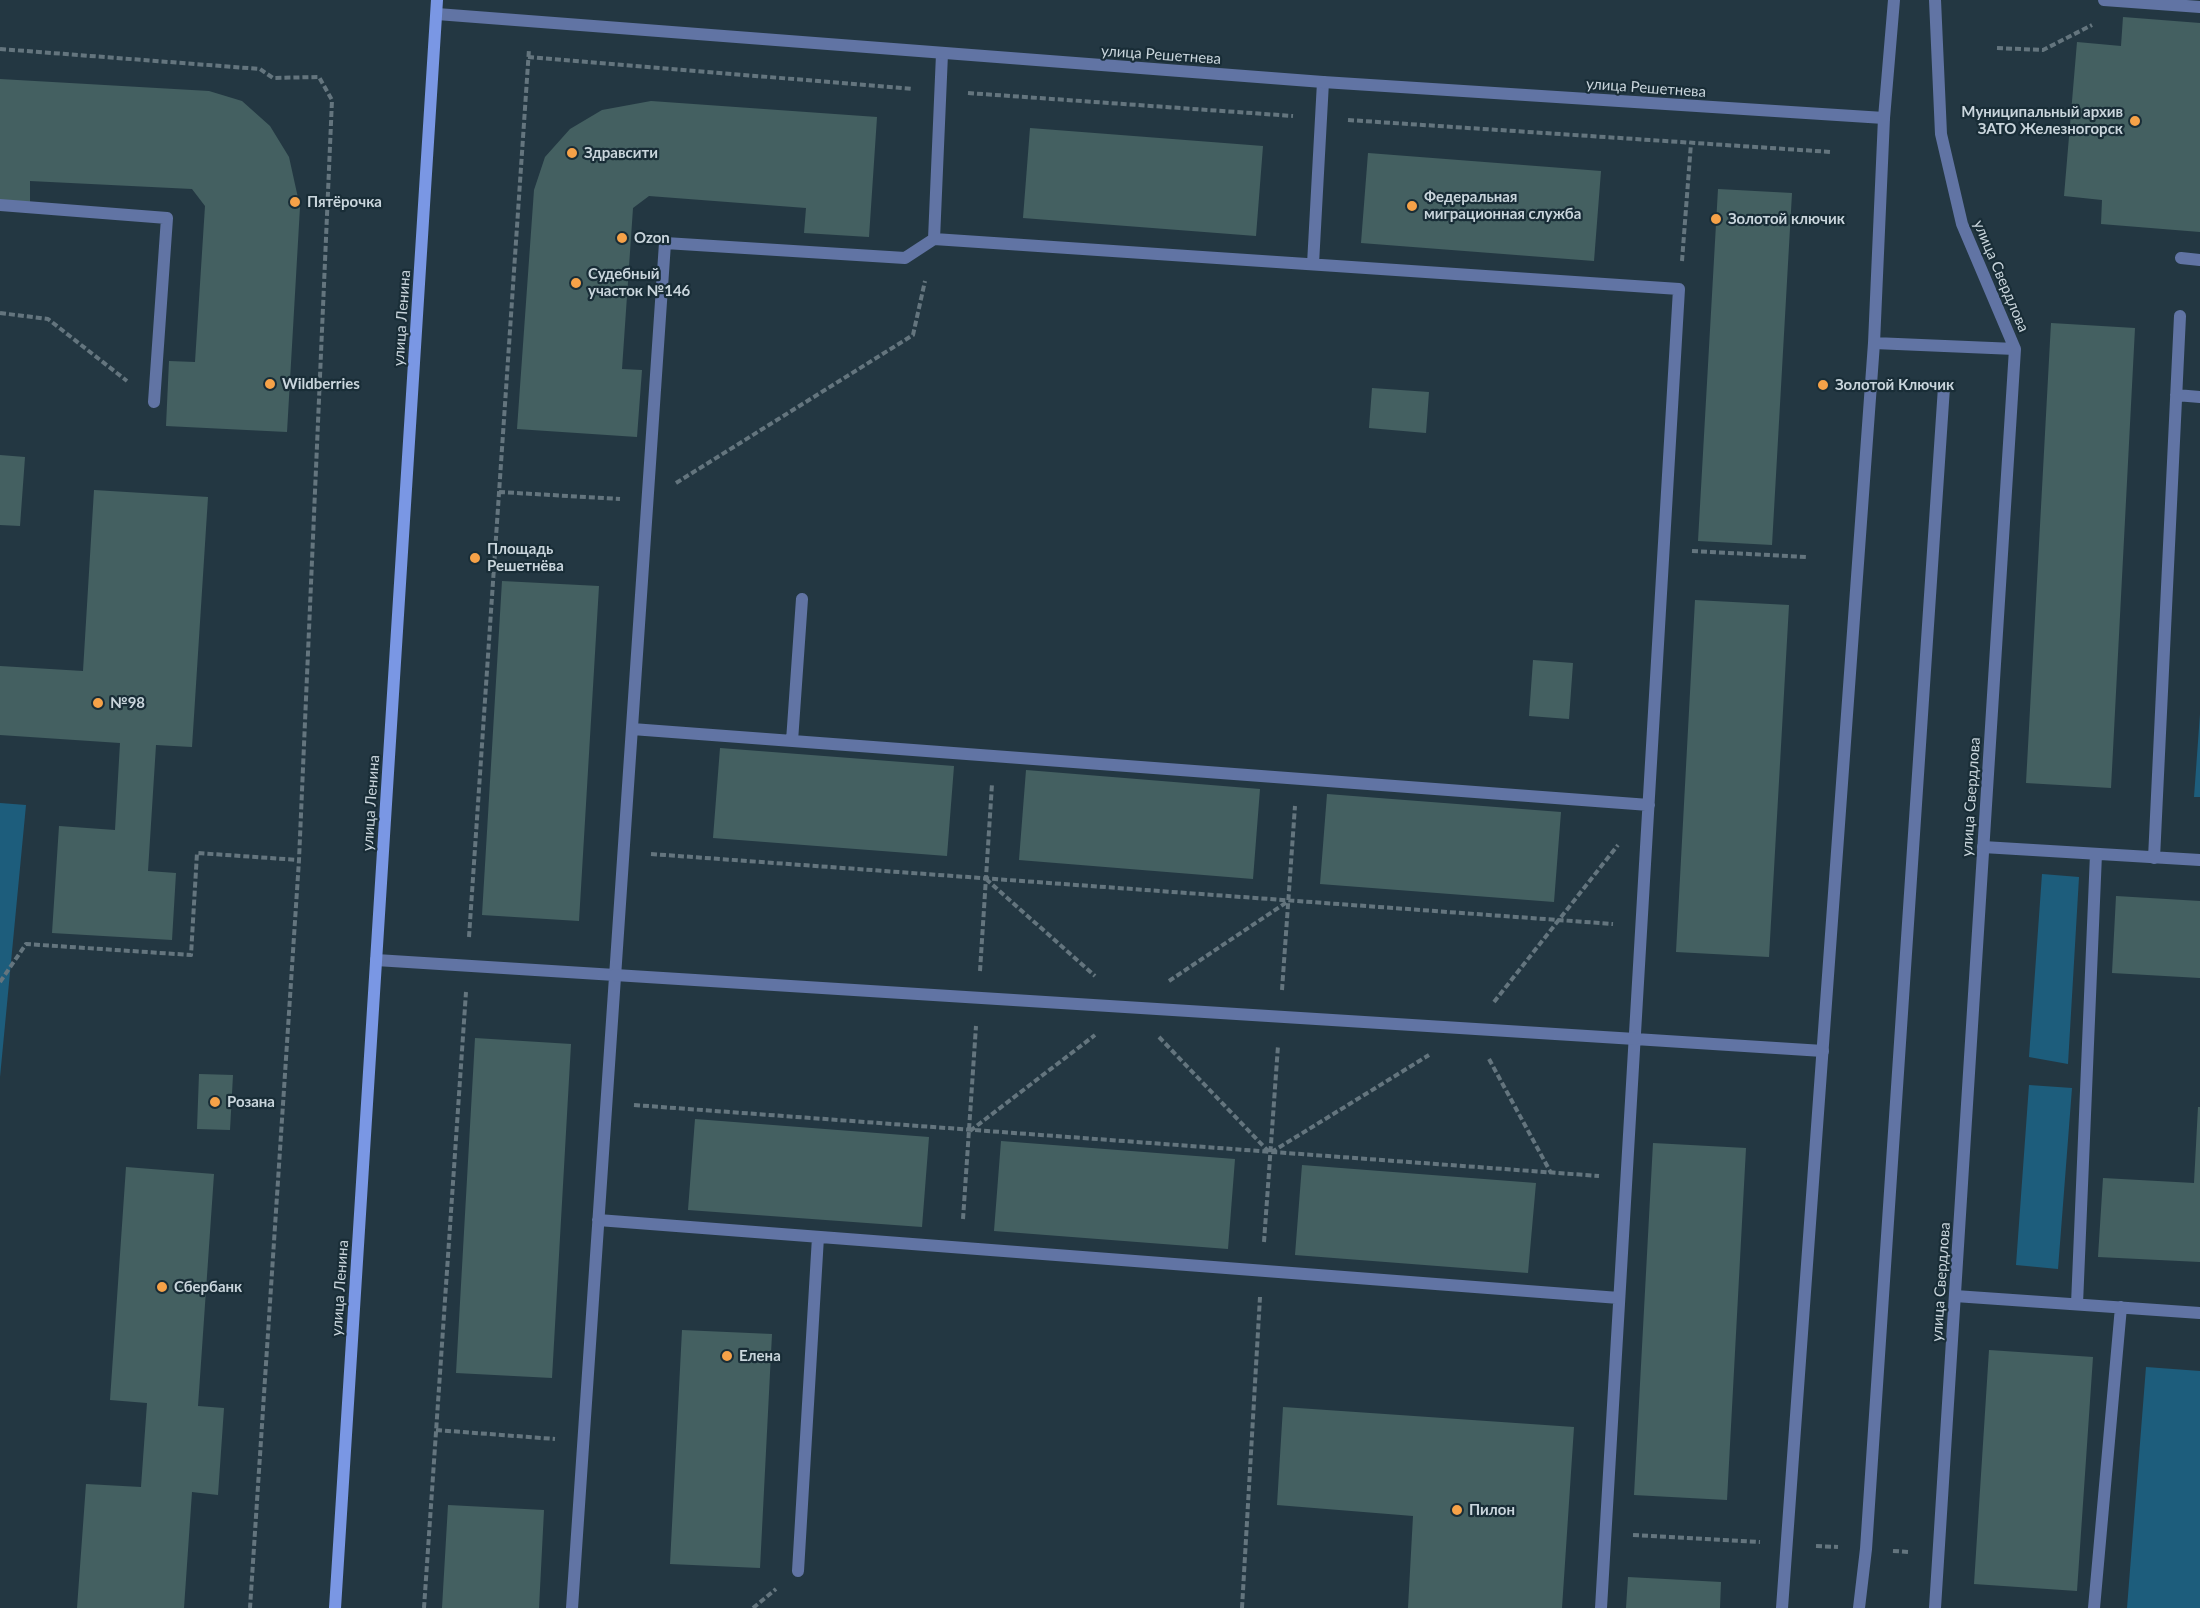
<!DOCTYPE html>
<meta charset="utf-8">
<style>
body{margin:0}
canvas{display:block;background:#233742}
</style>
<canvas width="2200" height="1608"></canvas>
<script>
const g = document.querySelector('canvas').getContext('2d');
g.lineJoin = 'round';
function paint(path, color) { g.fillStyle = color; g.fill(path, 'evenodd'); }
const shape = rows => new Path2D(rows.map(r => 'M' + r).join(''));
function stroke(path, color, width, dash) { g.strokeStyle = color; g.lineWidth = width; g.lineCap = dash ? 'butt' : 'round'; g.setLineDash(dash || []); g.stroke(path); }
function label(font, color, halo, rows, align = 'center') {
  g.font = font + ' Lato,sans-serif'; g.lineWidth = 4.5; g.setLineDash([]); g.textBaseline = 'middle'; g.strokeStyle = halo; g.fillStyle = color; for (const [text, x, y, turn = 0] of rows) {
    g.save(); g.translate(x, y); g.rotate((+turn || 0) * Math.PI / 180); g.textAlign = isNaN(turn) ? turn : align; if (halo) g.strokeText(text, 0, 0); g.fillText(text, 0, 0); g.restore();
  }
}
paint(shape([
 [2200,714,2200,797,2194,797],
 [0,803,26,805,0,1077],
 [2042,874,2079,877,2068,1064,2029,1057],
 [2029,1085,2072,1088,2058,1269,2016,1265],
 [2146,1367,2200,1371,2200,1608,2127,1608]
]), '#1d5d7c');
paint(shape([
 [2123,17,2200,23,2200,232,2101,224,2102,200,2064,196,2077,42,2121,46],
 [0,79,209,91,242,101,270,126,289,157,300,207,287,432,166,426,169,361,195,362,205,206,192,189,30,181,30,202,0,200],
 [651,101,877,117,869,237,804,233,806,208,649,196,633,208,622,369,642,370,637,437,517,429,534,190,545,157,570,129,602,110],
 [1030,128,1263,146,1256,236,1023,218],
 [1368,153,1601,171,1594,261,1361,243],
 [1718,189,1792,193,1772,545,1698,541],
 [2051,323,2135,328,2111,788,2026,783],
 [1372,388,1429,392,1426,433,1369,428],
 [0,455,25,457,20,526,0,525],
 [94,490,208,497,192,747,156,745,148,871,176,873,172,940,52,933,59,826,115,830,120,743,0,735,0,666,83,671],
 [502,581,599,586,579,921,482,915],
 [1695,600,1789,605,1769,957,1676,952],
 [1533,660,1573,663,1569,719,1529,716],
 [720,748,954,766,947,856,713,838],
 [1026,770,1260,789,1253,879,1019,860],
 [1327,794,1561,812,1554,902,1320,884],
 [2116,896,2200,901,2200,978,2112,973],
 [475,1038,571,1044,552,1378,456,1373],
 [199,1074,233,1075,230,1130,197,1129],
 [2198,1107,2200,1107,2200,1262,2098,1257,2103,1178,2194,1183],
 [695,1119,929,1137,922,1227,688,1210],
 [1001,1141,1235,1159,1228,1249,994,1231],
 [1653,1143,1746,1148,1727,1500,1634,1495],
 [1302,1165,1536,1183,1528,1273,1295,1255],
 [126,1167,214,1174,198,1406,224,1408,218,1495,192,1492,184,1608,77,1608,86,1484,141,1487,147,1403,110,1400],
 [682,1330,772,1334,760,1568,670,1564],
 [1989,1350,2093,1357,2077,1591,1974,1584],
 [1283,1407,1574,1427,1562,1608,1408,1608,1413,1516,1277,1505],
 [448,1505,544,1510,539,1608,442,1608],
 [1628,1577,1721,1582,1720,1608,1626,1608]
]), '#446061');
stroke(shape([
 [1997,48,2043,50,2092,25],
 [0,49,260,69,273,78,319,77,332,100,299,860,250,1608],
 [528,57,913,89],
 [968,93,1293,116],
 [1348,120,1831,152],
 [1682,261,1691,143],
 [0,313,48,319,127,381],
 [676,483,913,335,925,281],
 [499,492,620,499],
 [1692,551,1806,557],
 [651,854,1613,924],
 [986,879,1095,976],
 [469,937,529,49],
 [980,971,992,784],
 [1169,981,1287,902],
 [0,982,26,944,191,955,197,853,299,860],
 [1282,990,1295,806],
 [1494,1002,1618,845],
 [1159,1037,1270,1153,1429,1055],
 [1489,1059,1551,1173],
 [634,1105,1599,1176],
 [970,1131,1095,1035],
 [963,1219,976,1026],
 [1264,1242,1278,1046],
 [436,1430,555,1439],
 [1633,1535,1760,1542],
 [1816,1546,1838,1547],
 [1893,1551,1910,1552],
 [424,1608,466,992],
 [753,1608,776,1589],
 [1242,1608,1260,1297]
]), '#64757e', 4, [6, 3]);
stroke(shape([
 [2104,0,2200,7],
 [0,205,167,218,154,402],
 [934,239,942,54],
 [2181,258,2200,260],
 [1313,264,1323,82],
 [2176,395,2200,397],
 [632,729,1649,805],
 [792,741,802,599],
 [1983,847,2200,860],
 [2154,858,2180,316],
 [376,960,615,975],
 [1635,1039,1823,1051],
 [598,1220,1619,1298],
 [1955,1296,2200,1313],
 [2077,1304,2096,854],
 [798,1571,818,1237],
 [572,1608,665,243,905,258,934,239,1679,289,1601,1608],
 [2094,1608,2121,1307]
]), '#6174a4', 12);
stroke(shape([
 [615,975,1635,1039],
 [1859,1608,1866,1549,1944,387]
]), '#6174a4', 12);
stroke(shape([
 [437,14,1323,82,1884,118]
]), '#6174a4', 12);
stroke(shape([
 [1874,343,2015,349],
 [1782,1608,1874,343,1884,118,1894,0],
 [1935,1608,2015,349,1962,224,1941,134,1935,0]
]), '#6174a4', 12);
stroke(shape([
 [335,1608,437,0]
]), '#7a97e4', 12);
for (const [x, y, r, color] of [
 [2135,121,6,"#f6a248"],
 [572,153,6,"#f6a248"],
 [295,202,6,"#f6a248"],
 [1412,206,6,"#f6a248"],
 [1716,219,6,"#f6a248"],
 [622,238,6,"#f6a248"],
 [576,283,6,"#f6a248"],
 [270,384,6,"#f6a248"],
 [1823,385,6,"#f6a248"],
 [475,558,6,"#f6a248"],
 [98,703,6,"#f6a248"],
 [215,1102,6,"#f6a248"],
 [162,1287,6,"#f6a248"],
 [727,1356,6,"#f6a248"],
 [1457,1510,6,"#f6a248"]
]) { const dot = new Path2D(); dot.arc(x, y, r, 0, 2 * Math.PI); g.fillStyle = color; g.fill(dot); stroke(dot, '#192d37', 2); }
label('15px', '#c9d5dc', '#192d37', [
 ["улица Решетнева",1161,55,4],
 ["улица Решетнева",1646,88,4],
 ["улица Свердлова",2001,276,67],
 ["улица Ленина",402,318,-86],
 ["улица Свердлова",1971,797,-86],
 ["улица Ленина",371,803,-86],
 ["улица Свердлова",1941,1282,-86],
 ["улица Ленина",340,1288,-86]
]);
label('bold 15px', '#c9d5dc', '#192d37', [
 ["Муниципальный архив",2123,112,"right"],
 ["ЗАТО Железногорск",2123,129,"right"],
 ["Здравсити",584,153],
 ["Федеральная",1424,197],
 ["миграционная служба",1424,214],
 ["Пятёрочка",307,202],
 ["Золотой ключик",1728,219],
 ["Ozon",634,238],
 ["Судебный",588,274],
 ["участок №146",588,291],
 ["Wildberries",282,384],
 ["Золотой Ключик",1835,385],
 ["Площадь",487,549],
 ["Решетнёва",487,566],
 ["№98",110,703],
 ["Розана",227,1102],
 ["Сбербанк",174,1287],
 ["Елена",739,1356],
 ["Пилон",1469,1510]
], 'left');
</script>
